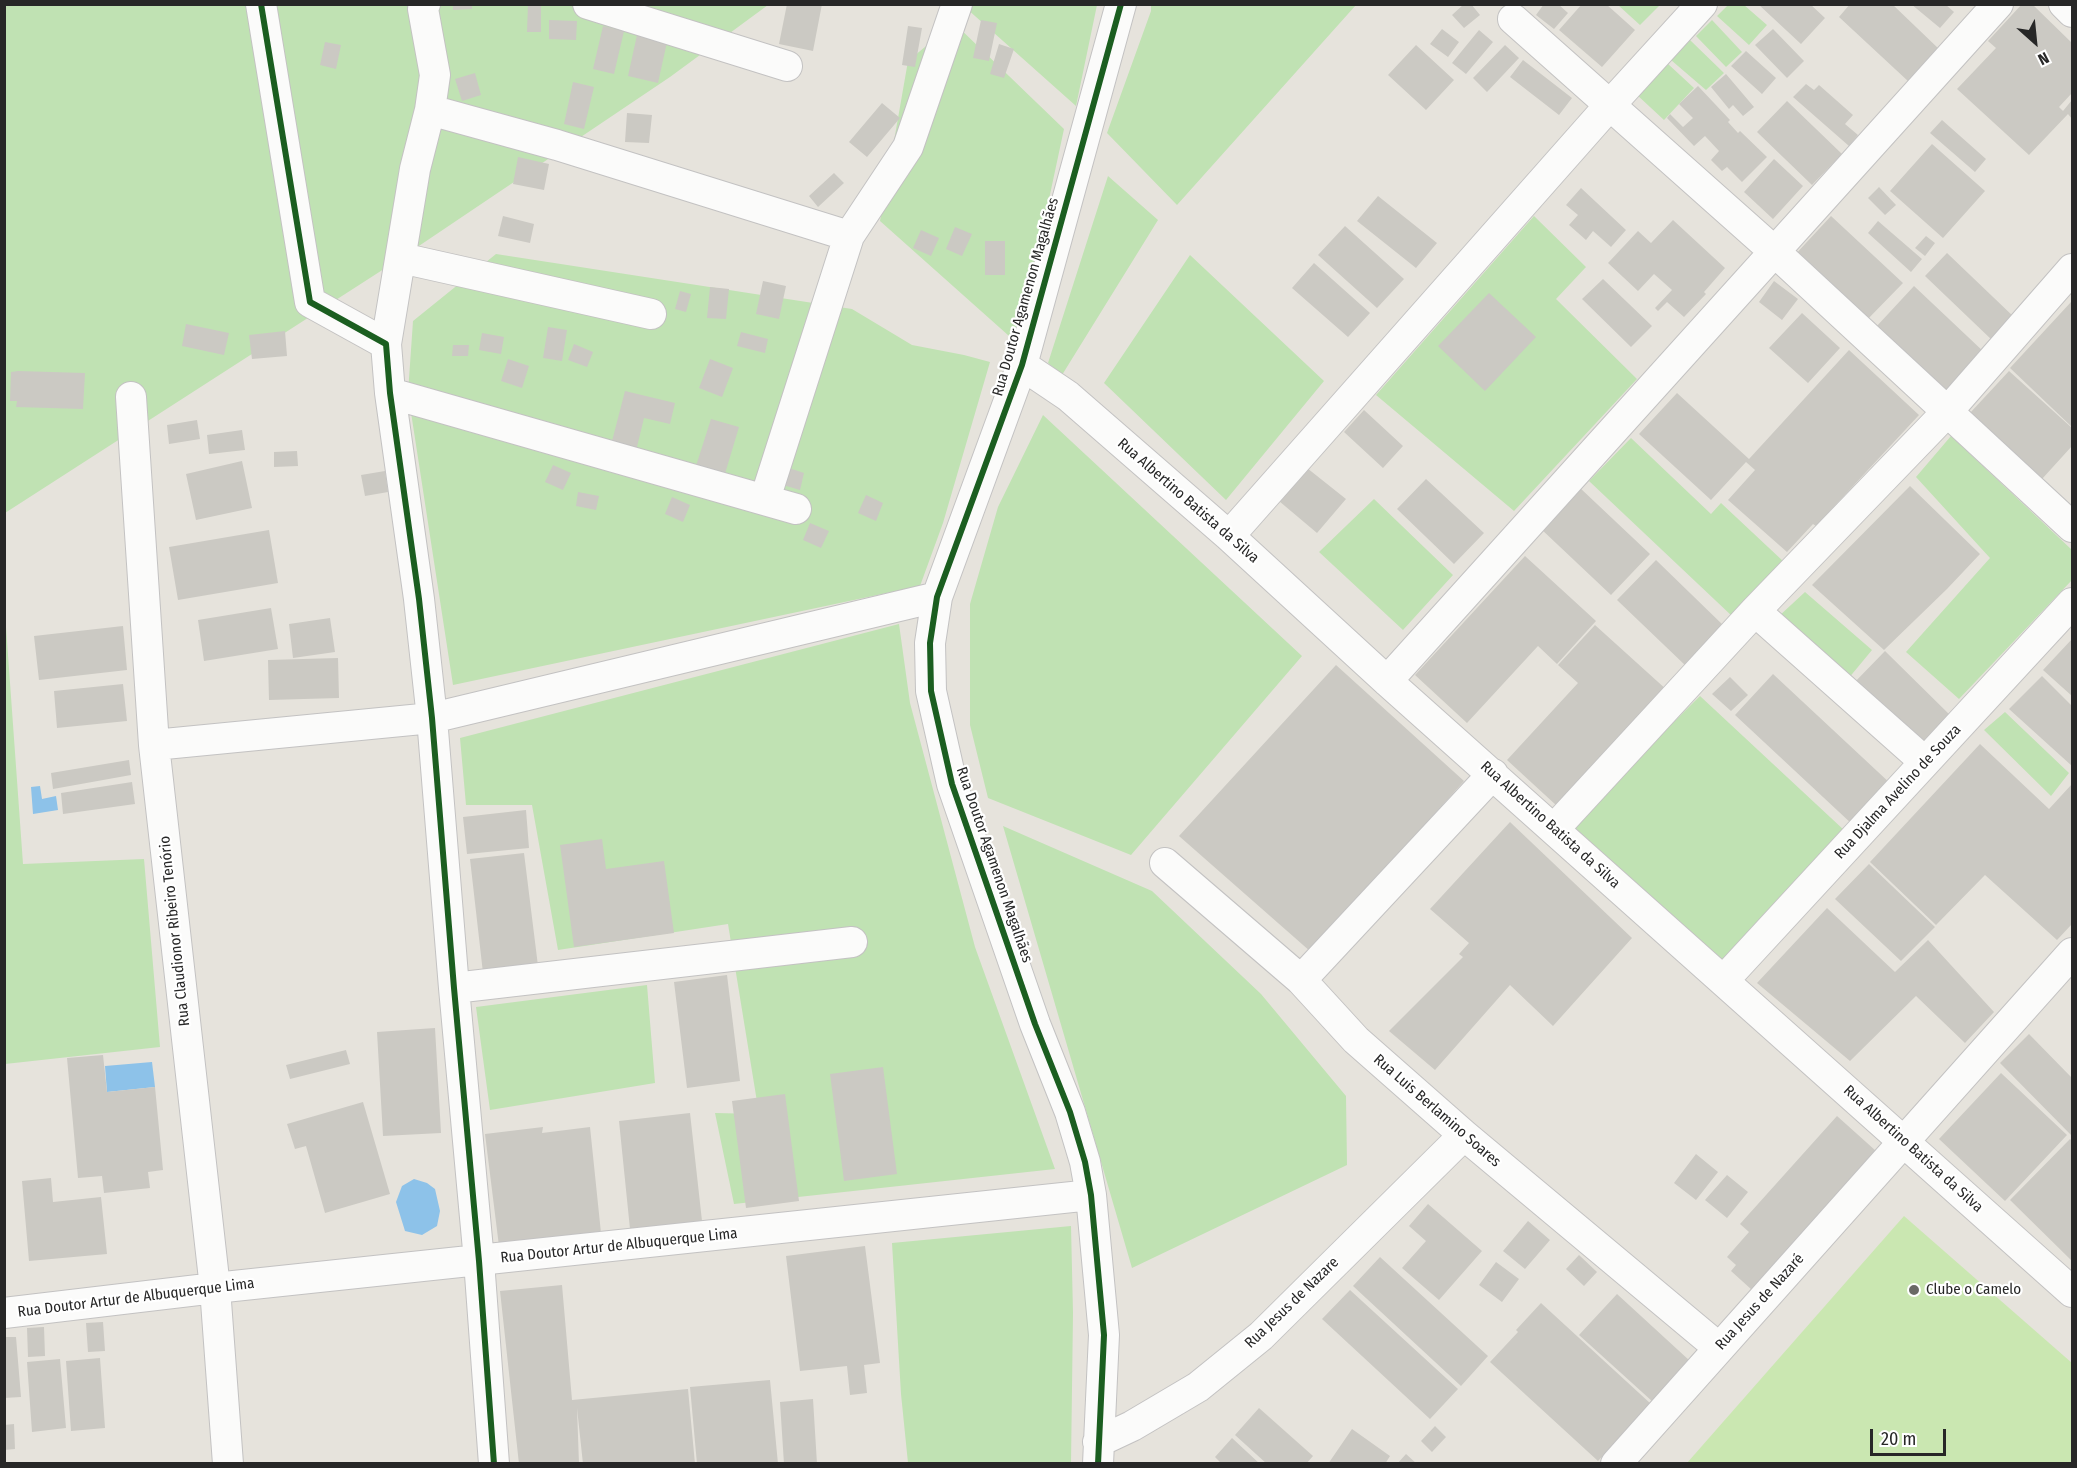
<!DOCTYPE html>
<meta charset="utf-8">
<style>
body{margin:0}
#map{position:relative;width:2077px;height:1468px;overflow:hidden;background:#e6e3dc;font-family:"Fira Sans Condensed",sans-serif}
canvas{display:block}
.frame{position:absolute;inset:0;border:6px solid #272727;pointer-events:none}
.north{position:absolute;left:2005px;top:12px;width:60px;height:60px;-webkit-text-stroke:4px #fff;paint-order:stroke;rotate:153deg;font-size:16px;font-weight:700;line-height:24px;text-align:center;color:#272727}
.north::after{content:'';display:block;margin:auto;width:21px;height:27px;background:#272727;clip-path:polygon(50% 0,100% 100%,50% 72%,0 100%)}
.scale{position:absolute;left:1870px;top:1429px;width:76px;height:27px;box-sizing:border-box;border:3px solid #272727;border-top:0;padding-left:8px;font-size:18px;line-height:21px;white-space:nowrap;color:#272727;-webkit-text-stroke:4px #fff;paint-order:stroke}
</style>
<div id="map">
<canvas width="2077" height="1468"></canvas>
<div class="frame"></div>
<div class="north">N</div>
<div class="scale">20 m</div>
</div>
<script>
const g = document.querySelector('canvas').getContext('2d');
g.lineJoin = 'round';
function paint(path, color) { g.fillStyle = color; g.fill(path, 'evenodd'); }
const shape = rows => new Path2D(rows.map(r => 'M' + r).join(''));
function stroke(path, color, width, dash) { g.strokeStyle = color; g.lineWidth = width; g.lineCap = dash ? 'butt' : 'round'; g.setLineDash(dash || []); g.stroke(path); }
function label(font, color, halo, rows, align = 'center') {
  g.font = font + ' "Fira Sans Condensed",sans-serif'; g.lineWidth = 4.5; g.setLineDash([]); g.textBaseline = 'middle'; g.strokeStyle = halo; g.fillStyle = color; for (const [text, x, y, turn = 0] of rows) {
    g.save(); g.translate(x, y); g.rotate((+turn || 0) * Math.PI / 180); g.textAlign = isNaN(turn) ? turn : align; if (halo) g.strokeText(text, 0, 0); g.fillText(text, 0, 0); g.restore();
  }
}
paint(shape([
 [969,4,1097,5,1076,106,966,8],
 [5,5,768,5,670,77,401,258,5,513],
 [1151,5,1151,4,1356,5,1177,205,1107,133,1151,11],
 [1618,5,1660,5,1640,25],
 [1728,5,1744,5,1767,25,1749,45,1717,16],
 [1712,20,1742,52,1726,67,1696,36],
 [954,23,1064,129,1018,344,880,221,908,61],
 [1690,40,1724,73,1706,90,1671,60],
 [1667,63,1694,88,1664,120,1636,94],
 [1108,176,1158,220,1062,375,1048,363],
 [1534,216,1586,267,1556,299,1637,379,1514,511,1376,395],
 [496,254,852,309,912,345,964,355,990,362,943,523,920,586,453,685,408,393,413,321],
 [1190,255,1324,381,1226,500,1104,383],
 [1043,415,1302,656,1131,855,988,798,970,725,970,604,998,507],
 [1951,436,2072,550,2072,580,1959,699,1906,652,1990,558,1916,477],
 [1631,438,1711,514,1721,503,1784,562,1733,617,1589,481],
 [1374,499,1453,575,1403,630,1319,552],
 [1805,592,1872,650,1848,679,1778,617],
 [4,599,23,864,144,859,160,1047,5,1064],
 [899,624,910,703,975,947,1055,1169,734,1204,715,1113,759,1114,728,924,558,950,532,805,466,805,460,738],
 [1700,696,1845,831,1722,964,1569,826],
 [2005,712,2069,773,2051,796,1984,730],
 [1003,826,1152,891,1261,994,1346,1096,1347,1165,1132,1268],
 [647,985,655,1083,490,1110,476,1007],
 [1071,1226,1073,1313,1071,1463,908,1463,901,1394,892,1243]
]), '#c0e2b3');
paint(shape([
 [1904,1216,2072,1363,2072,1463,1687,1463]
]), '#cae7b1');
paint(shape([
 [40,786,42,799,56,796,58,810,33,814,31,787],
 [152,1062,155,1087,107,1092,105,1066],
 [414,1179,427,1183,435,1189,440,1211,437,1226,422,1235,405,1231,396,1202,402,1186]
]), '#8dc2e9');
paint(shape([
 [453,4,472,4,472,9,453,10],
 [528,4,541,4,541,32,527,32],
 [787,4,822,4,813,51,779,44],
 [1464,4,1471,4,1480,15,1464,28,1452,15],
 [1544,4,1558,4,1568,13,1554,29,1536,15],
 [1582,4,1606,4,1635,30,1602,67,1559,30],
 [1758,4,1810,4,1825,18,1801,44],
 [1850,4,1892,4,1940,50,1909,82,1839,17],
 [1911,4,1945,4,1954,12,1940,28],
 [2022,4,2032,4,2072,43,2072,93,2059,107,2063,111,2072,100,2072,119,2068,114,2029,155,1957,89,1996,48,1988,41],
 [549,20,577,21,576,40,549,39],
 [981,20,997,23,989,61,973,58],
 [603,26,624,31,614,74,593,69],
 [908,26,922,28,915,67,902,65],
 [1442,29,1459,42,1448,57,1430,44],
 [1773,29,1804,61,1787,78,1755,45],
 [1479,30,1493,42,1466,74,1452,63],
 [637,35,667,42,658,83,628,76],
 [325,42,341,45,336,69,320,65],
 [999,44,1014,49,1004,78,990,74],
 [1416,45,1454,80,1426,110,1388,75],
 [1505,45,1519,58,1487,92,1473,78],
 [1746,51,1776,78,1762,94,1731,66],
 [1523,60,1572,98,1559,115,1510,77],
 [475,73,481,95,462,101,455,79],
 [1726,74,1754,107,1743,116,1733,105,1729,109,1711,87],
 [573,82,594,87,584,129,564,124],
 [1806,84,1814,90,1819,85,1853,115,1845,124,1858,135,1849,146,1793,97],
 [1698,86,1730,120,1728,122,1738,133,1740,131,1767,157,1742,182,1727,167,1722,171,1711,160,1719,151,1705,136,1694,146,1667,118,1670,114,1683,127,1693,118,1679,104],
 [1787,101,1842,154,1812,185,1757,132],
 [882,103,900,118,867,157,849,142],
 [627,113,652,115,649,143,625,142],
 [1942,120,1986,159,1975,172,1930,133],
 [1932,144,1985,191,1943,238,1890,191],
 [518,157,549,164,544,190,513,184],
 [1774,159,1803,186,1773,219,1744,192],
 [834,173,844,183,818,207,809,196],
 [1879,187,1896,205,1885,215,1868,198],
 [1581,188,1626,230,1611,247,1593,231,1586,240,1569,225,1578,215,1566,205],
 [1378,196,1437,243,1416,268,1357,221],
 [503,216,534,224,530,243,498,236],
 [1831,216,1903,283,1864,323,1793,257],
 [1673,220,1725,268,1704,292,1706,294,1684,317,1667,302,1658,311,1655,308,1672,290,1654,274,1638,291,1608,263,1638,231,1651,243],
 [1878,221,1922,259,1911,272,1868,233],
 [1345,226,1404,279,1377,308,1318,255],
 [955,227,972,234,962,256,946,249],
 [921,230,939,238,931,256,913,248],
 [1926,236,1935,243,1925,256,1915,248],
 [985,241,1005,241,1005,275,985,275],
 [1947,253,2015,318,1993,341,1925,276],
 [1314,263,1370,313,1348,337,1292,288],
 [1603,279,1652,326,1631,347,1582,299],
 [763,281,786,286,779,319,756,314],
 [1774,281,1798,299,1782,320,1759,302],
 [1914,286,1985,353,1947,393,1876,327],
 [710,287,729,289,726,319,707,318],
 [680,291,691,294,686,312,675,309],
 [1489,293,1536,337,1485,391,1438,346],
 [2071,302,2072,303,2072,427,2010,368],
 [1802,313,1840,348,1808,383,1769,348],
 [186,324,229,333,224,355,182,346],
 [548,327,567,330,562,361,543,358],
 [285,331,287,356,252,359,249,335],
 [741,332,768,339,765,353,737,346],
 [482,333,504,337,501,354,479,350],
 [574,344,593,352,587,367,568,360],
 [453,345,469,345,468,356,452,356],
 [1849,350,1919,415,1816,526,1813,524,1787,552,1728,500,1755,470,1746,462,1711,500,1639,434,1677,393,1749,459],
 [508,359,529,366,522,388,501,381],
 [710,359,733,368,722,397,699,388],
 [18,371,85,373,83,409,16,407,17,401,10,401,11,372],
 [2009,371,2072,428,2072,446,2042,479,1970,413],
 [625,391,675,403,670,424,644,418,636,451,611,445],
 [1364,410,1403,446,1383,468,1344,432],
 [711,419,739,427,724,477,695,469],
 [197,420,200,439,169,444,167,425],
 [242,430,245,450,209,454,207,435],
 [297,451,298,466,274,467,274,452],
 [242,461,252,508,196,520,186,474],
 [553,465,571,473,563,490,545,482],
 [789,468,804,473,800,490,783,485],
 [1307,468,1346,499,1317,533,1279,501],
 [385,471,388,492,365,496,361,475],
 [1426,479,1484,533,1454,564,1397,509],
 [1910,486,1980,554,1947,589,1884,650,1812,585],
 [1579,487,1650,554,1611,595,1540,528],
 [578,492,599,496,596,510,576,506],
 [866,495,883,503,876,521,858,513],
 [672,497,690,505,683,522,665,514],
 [810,523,829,531,821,548,803,540],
 [269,530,278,583,178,600,169,547],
 [1525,556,1596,621,1557,664,1538,646,1467,723,1415,675],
 [1656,560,1725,627,1687,667,1617,600],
 [271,608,278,649,204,661,198,620],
 [330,618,335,652,293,658,289,624],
 [1595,625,1668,691,1557,806,1507,760,1578,683,1558,665],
 [123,626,127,670,39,680,34,636],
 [2072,639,2072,696,2043,670],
 [1885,651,1953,718,1924,749,1852,685],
 [338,658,339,698,269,700,268,660],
 [1336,665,1464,781,1311,952,1179,836],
 [1773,674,1892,785,1853,825,1735,715],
 [2042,676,2072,706,2072,766,2009,709],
 [1730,677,1748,695,1731,711,1712,694],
 [123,684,127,721,57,728,54,691],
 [1980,744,2049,809,2072,784,2072,924,2057,940,1985,875,1936,925,1870,862],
 [129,760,131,775,53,789,51,773],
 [132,782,135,804,63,814,61,793],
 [526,810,529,848,467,854,463,817],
 [1510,822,1632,938,1553,1026,1510,985,1435,1070,1389,1031,1463,957,1459,954,1469,943,1430,909],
 [602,839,606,869,664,861,674,933,574,947,560,845],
 [524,853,538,966,483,973,470,859],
 [1869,864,1935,927,1901,961,1835,899],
 [1827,908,1895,972,1928,940,1994,1012,1965,1043,1916,996,1850,1061,1757,983],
 [727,975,740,1081,687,1088,674,982],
 [435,1028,441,1133,383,1136,377,1032],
 [2029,1034,2072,1078,2072,1136,2000,1063],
 [346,1050,350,1064,290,1079,286,1065],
 [103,1055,107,1092,155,1087,163,1170,148,1172,150,1188,104,1193,102,1176,78,1178,67,1058],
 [883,1067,897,1174,844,1181,830,1074],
 [2001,1073,2067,1135,2005,1201,1939,1139],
 [785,1094,799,1201,746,1208,732,1101],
 [363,1102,390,1194,325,1213,306,1146,295,1149,287,1124],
 [690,1113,702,1221,630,1229,619,1121],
 [1837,1116,1876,1151,1752,1290,1731,1271,1736,1265,1727,1257,1749,1232,1740,1224],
 [543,1127,542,1133,590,1127,601,1233,499,1246,485,1134],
 [2070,1139,2072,1141,2072,1261,2010,1200],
 [1696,1154,1718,1172,1696,1200,1674,1183],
 [1727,1175,1748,1192,1727,1218,1705,1200],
 [51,1178,53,1202,101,1197,107,1254,29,1261,22,1181],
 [1428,1204,1482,1251,1439,1300,1402,1268,1426,1241,1409,1226],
 [1528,1221,1550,1240,1525,1269,1503,1251],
 [865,1246,880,1363,864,1365,867,1393,850,1395,847,1366,800,1371,786,1256],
 [1579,1255,1597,1272,1584,1286,1566,1269],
 [1380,1257,1488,1356,1461,1386,1353,1286],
 [1496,1262,1519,1279,1502,1302,1479,1285],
 [562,1285,572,1400,688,1389,695,1464,583,1464,577,1408,579,1464,519,1464,500,1291],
 [1350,1290,1458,1389,1430,1419,1322,1319],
 [1617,1294,1690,1361,1653,1402,1579,1335],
 [1541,1303,1651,1404,1598,1461,1490,1362,1518,1332,1516,1330],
 [103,1322,105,1351,88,1352,86,1323],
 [44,1327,45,1356,28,1357,27,1328],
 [4,1337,16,1337,21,1397,4,1398],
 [100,1358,105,1428,71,1431,66,1361],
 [60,1359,66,1428,32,1432,27,1362],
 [770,1380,778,1464,697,1464,690,1387],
 [813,1399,817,1464,784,1464,780,1402],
 [1259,1408,1313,1456,1306,1464,1267,1464,1235,1435],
 [14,1424,15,1449,4,1450,4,1425],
 [1435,1426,1446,1437,1432,1452,1421,1441],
 [1352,1429,1390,1456,1385,1464,1328,1464],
 [1232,1438,1260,1464,1222,1464,1215,1457],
 [1406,1454,1417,1464,1397,1464]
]), '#cbc9c3');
const minor = shape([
 [261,4,310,302,386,344,390,393,419,599,432,718,454,988,479,1261,494,1464],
 [588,4,787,66],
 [2064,4,2072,12],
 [1513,19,1775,252,2072,527],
 [430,110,557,145,849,236,765,499],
 [849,236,908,147,957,4],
 [401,258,651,314],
 [386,344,415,169,430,110,435,75,423,9,425,4],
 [1022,365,1068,396,1229,536,1387,681,2072,1292],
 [390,393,796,509],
 [131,397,154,745,215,1288,228,1464],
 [1229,536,1609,106,1702,4],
 [1755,611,1925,762],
 [1387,681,1998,4],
 [154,745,432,718,937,597],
 [1554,829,1755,611,1947,412,2072,269],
 [1165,863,1301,980,1356,1040,1464,1135,1719,1348],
 [1301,980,1493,774],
 [1724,980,2072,603],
 [454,988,852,942],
 [4,1313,215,1288,1091,1195],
 [1098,1442,1132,1426,1198,1387,1261,1336,1464,1135],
 [1098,1464,1104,1335,1091,1195,1085,1162,1070,1112,1035,1024,952,784,931,691,930,643,937,597,1022,365,1121,4],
 [1616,1464,2072,953]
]);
stroke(minor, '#c3c2c2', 32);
stroke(minor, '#fbfbfa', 30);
stroke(shape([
 [261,4,310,302,386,344,390,393,419,599,432,718,454,988,479,1261,494,1464],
 [1098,1464,1104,1335,1091,1195,1085,1162,1070,1112,1035,1024,952,784,931,691,930,643,937,597,1022,365,1121,4]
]), '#1b5e20', 6);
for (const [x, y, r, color] of [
 [1914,1290,6,"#6a6966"]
]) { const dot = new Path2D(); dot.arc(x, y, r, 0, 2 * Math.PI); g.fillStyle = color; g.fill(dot); stroke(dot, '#fff', 2); }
label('15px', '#272727', '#fff', [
 ["Rua Doutor Agamenon Magalhães",1026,297,-74],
 ["Rua Albertino Batista da Silva",1188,501,41],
 ["Rua Djalma Avelino de Souza",1898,792,-47],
 ["Rua Albertino Batista da Silva",1550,825,42],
 ["Rua Doutor Agamenon Magalhães",994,865,71],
 ["Rua Claudionor Ribeiro Tenório",175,931,-96],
 ["Rua Luis Berlamino Soares",1437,1111,41],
 ["Rua Albertino Batista da Silva",1913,1149,42],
 ["Rua Doutor Artur de Albuquerque Lima",619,1246,-6],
 ["Rua Doutor Artur de Albuquerque Lima",136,1298,-7],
 ["Rua Jesus de Nazaré",1760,1302,-48],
 ["Rua Jesus de Nazare",1292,1303,-44]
]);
label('15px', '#272727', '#fff', [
 ["Clube o Camelo",1926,1290]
], 'left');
</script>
